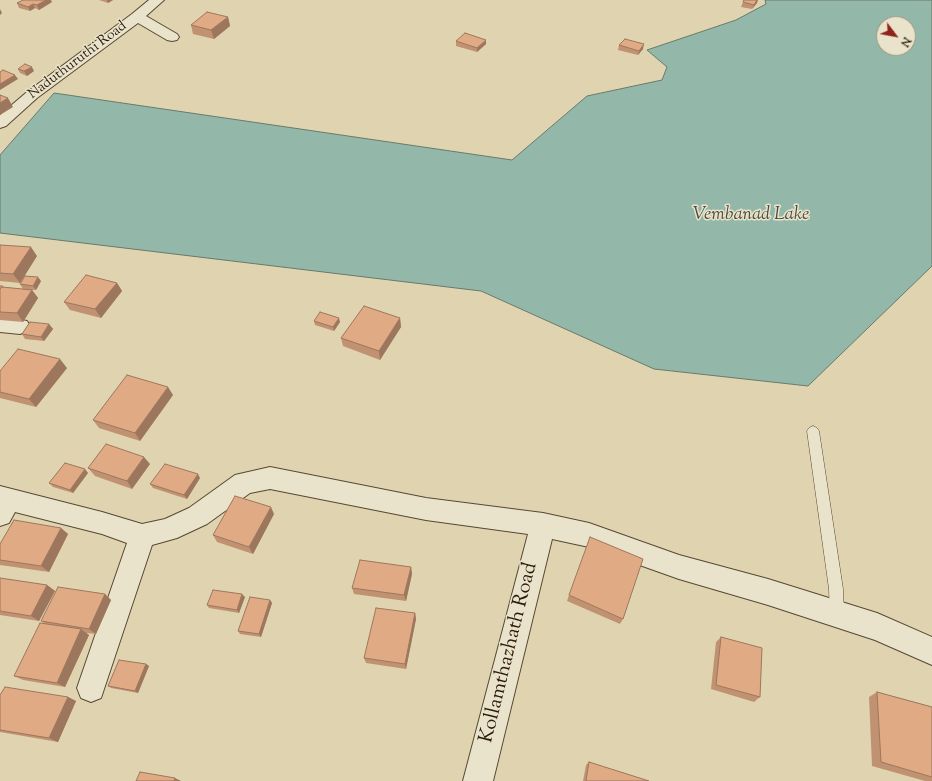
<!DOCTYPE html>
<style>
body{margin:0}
#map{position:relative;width:932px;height:781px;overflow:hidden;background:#dfd4af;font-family:"Sorts Mill Goudy",serif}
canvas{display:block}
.north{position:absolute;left:876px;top:16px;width:40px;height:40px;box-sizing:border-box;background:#eae3cb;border:1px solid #9d937e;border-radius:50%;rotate:122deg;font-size:11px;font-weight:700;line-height:16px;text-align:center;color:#2a1a0b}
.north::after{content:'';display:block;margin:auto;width:14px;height:18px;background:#8f2418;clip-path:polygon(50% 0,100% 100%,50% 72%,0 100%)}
</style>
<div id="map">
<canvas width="932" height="781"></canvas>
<div class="north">N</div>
</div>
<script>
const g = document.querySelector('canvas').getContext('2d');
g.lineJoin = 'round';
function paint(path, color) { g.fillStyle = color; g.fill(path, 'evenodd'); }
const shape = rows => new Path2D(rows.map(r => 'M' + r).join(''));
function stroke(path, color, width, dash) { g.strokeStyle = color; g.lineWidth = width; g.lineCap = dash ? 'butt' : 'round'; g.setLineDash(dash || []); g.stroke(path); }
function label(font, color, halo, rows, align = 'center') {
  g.font = font + ' "Sorts Mill Goudy",serif'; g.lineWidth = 3; g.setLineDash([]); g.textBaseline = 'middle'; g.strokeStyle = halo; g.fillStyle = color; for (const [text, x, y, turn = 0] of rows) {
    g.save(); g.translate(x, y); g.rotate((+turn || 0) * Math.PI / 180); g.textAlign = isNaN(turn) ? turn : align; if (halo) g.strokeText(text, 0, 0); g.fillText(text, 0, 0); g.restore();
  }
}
const water = shape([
 [765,0,932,0,932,266,808,386,654,369,481,291,0,233,0,155,54,93,512,160,587,96,662,80,667,67,647,50,736,20,766,4,765,0],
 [884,24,908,24,908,48,884,48,884,24]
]);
paint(water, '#93b8aa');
stroke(water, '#69796a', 1);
const lane = shape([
 [813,426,817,428,819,431,843,589,844,614,842,619,837,621,832,619,830,614,829,589,807,431,809,428,813,426]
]);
const street = shape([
 [149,0,164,0,146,16,177,34,179,37,177,40,172,41,167,40,138,23,37,98,6,126,0,128,0,115,27,92,132,14,149,0],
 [0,316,27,321,30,326,27,331,20,334,0,332,0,316],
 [270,467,426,498,543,513,589,523,679,555,768,579,877,613,932,637,932,665,875,640,768,605,679,579,589,547,552,539,493,781,463,781,528,534,426,520,270,489,250,493,207,524,177,538,152,545,101,698,91,702,81,698,77,688,127,543,102,534,15,512,9,523,0,526,0,486,102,512,142,524,165,519,189,508,235,475,270,467]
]);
stroke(lane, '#574834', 1);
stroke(street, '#574834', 2);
paint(lane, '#eae3cb');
paint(street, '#eae3cb');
paint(shape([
 [99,0,113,0,108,3],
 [52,2,39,10,35,8,30,11,19,8,17,3],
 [743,2,757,3,752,9,741,7],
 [228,17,230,26,214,39,193,34,191,25],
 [456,41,486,44,477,52,456,46],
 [619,45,643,49,638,55,618,50],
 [18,69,34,71,27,76,20,73],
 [0,245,37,256,20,283,0,281],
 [41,281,36,290,32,290,38,298,23,322,0,320,0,285,2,285,4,287,23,289,20,284],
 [117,283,122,291,101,318,70,310,64,302],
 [400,318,401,327,380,360,343,346,341,338],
 [314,321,340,322,334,331,315,325],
 [49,324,53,329,44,341,25,339,22,334],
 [67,368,36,407,0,398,0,371],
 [173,395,140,441,99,428,93,420],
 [150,464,132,489,95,476,88,468],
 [88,473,73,493,53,487,49,483],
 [200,478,187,499,153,488,150,484],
 [274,514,253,554,217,542,213,535],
 [61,528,68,534,49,572,0,565,0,544],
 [411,567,412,574,406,601,354,594,352,588],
 [0,578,47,585,55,591,39,621,0,615],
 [105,594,111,600,96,634,86,633,89,635,65,687,23,680,14,676,45,624,41,621],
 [569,595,623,619,620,624,567,601],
 [245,597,239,613,209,608,207,605],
 [270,600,272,603,261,637,240,634,238,631],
 [415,613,416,619,406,669,366,663,364,658],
 [721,637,760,697,754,702,711,689,716,642],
 [146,664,149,666,138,693,111,688,108,686],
 [877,692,932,707,932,781,925,781,872,766,869,697],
 [0,695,68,697,76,701,58,742,0,732],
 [589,762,649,781,583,781,586,765]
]), '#c19272');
paint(shape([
 [46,0,51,0,52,2,39,10,37,5],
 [107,0,113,0,108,3],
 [757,0,758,0,757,3,752,9,754,5],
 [33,4,35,8,30,11,28,7],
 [0,9,2,13,0,15],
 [228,17,230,26,214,39,211,30],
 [486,40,486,44,477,52,477,48],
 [644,44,643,49,638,55,639,51],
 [32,67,34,71,27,76,24,71],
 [15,75,18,79,0,90,0,84],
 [8,98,13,107,0,115,0,103],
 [31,247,37,256,20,283,13,274],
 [38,277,41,281,36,290,33,286],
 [117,283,122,291,101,318,95,309],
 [32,290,38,298,23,322,17,313],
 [339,318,340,322,334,331,333,327],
 [400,318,401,327,380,360,379,351],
 [49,324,53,329,44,341,41,337],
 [60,359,67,368,36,407,29,399],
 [168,387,173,395,140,441,135,433],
 [144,457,150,464,132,489,127,481],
 [85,469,88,473,73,493,70,490],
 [198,474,200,478,187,499,184,495],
 [271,507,274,514,253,554,249,547],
 [61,528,68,534,49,572,41,566],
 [411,567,412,574,406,601,404,595],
 [47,585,55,591,39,621,31,616],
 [105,594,111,600,96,634,89,629],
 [242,594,245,597,239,613,237,610],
 [270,600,272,603,261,637,259,634],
 [415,613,416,619,406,669,405,664],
 [81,629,89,635,65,687,57,683],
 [146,664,149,666,138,693,135,691],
 [68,697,76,701,58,742,49,738],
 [175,778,181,781,174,781]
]), '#9d775d');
const building = shape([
 [23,0,46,0,37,5,33,4,28,7,17,3,23,0],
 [744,0,757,0,754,5,743,2,744,0],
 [207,12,228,17,211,30,191,25,207,12],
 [465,33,486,40,477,48,456,41,465,33],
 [625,39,644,44,639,51,619,45,625,39],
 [25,64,32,67,24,71,18,69,25,64],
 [3,70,15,75,0,84,0,72,3,70],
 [0,95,8,98,0,103,0,95],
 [0,245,31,247,13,274,0,273,0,245],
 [86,275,117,283,95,309,64,302,86,275],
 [25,276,38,277,33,286,20,284,25,276],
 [2,287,32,290,17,313,0,312,0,289,2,287],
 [364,306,400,318,379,351,341,338,364,306],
 [320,312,339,318,333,327,314,321,320,312],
 [30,322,49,324,41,337,22,334,30,322],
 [18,349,60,359,29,399,0,392,0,371,18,349],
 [127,375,168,387,135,433,93,420,127,375],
 [106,444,144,457,127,481,88,468,106,444],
 [65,463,85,469,70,490,49,483,65,463],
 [165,464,198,474,184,495,150,484,165,464],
 [235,496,271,507,249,547,213,535,235,496],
 [14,520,61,528,41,566,0,560,0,544,14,520],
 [590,537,643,559,623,619,569,595,590,537],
 [360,560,411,567,404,595,352,588,360,560],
 [0,578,47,585,31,616,0,611,0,578],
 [58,587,105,594,89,629,41,621,58,587],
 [213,590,242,594,237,610,207,605,213,590],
 [250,597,270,600,259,634,238,631,250,597],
 [376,608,415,613,405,664,364,658,376,608],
 [40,623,81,629,57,683,14,676,40,623],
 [721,637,762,648,760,697,716,685,721,637],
 [119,660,146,664,135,691,108,686,119,660],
 [5,687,68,697,49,738,0,730,0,695,5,687],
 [877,692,932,707,932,777,881,762,877,692],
 [589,762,649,781,586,781,589,762],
 [140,772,175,778,174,781,136,781,140,772]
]);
paint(building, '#e0aa85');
stroke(building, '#9d775d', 1);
label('14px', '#2a1a0b', '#eae3cb', [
 ["Naduthuruthi Road",78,61,-37]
]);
label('italic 18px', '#4a493b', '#eae3cb', [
 ["Vembanad Lake",751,216]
]);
label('20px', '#2a1a0b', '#eae3cb', [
 ["Kollamthazhath Road",510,653,-76]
]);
</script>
